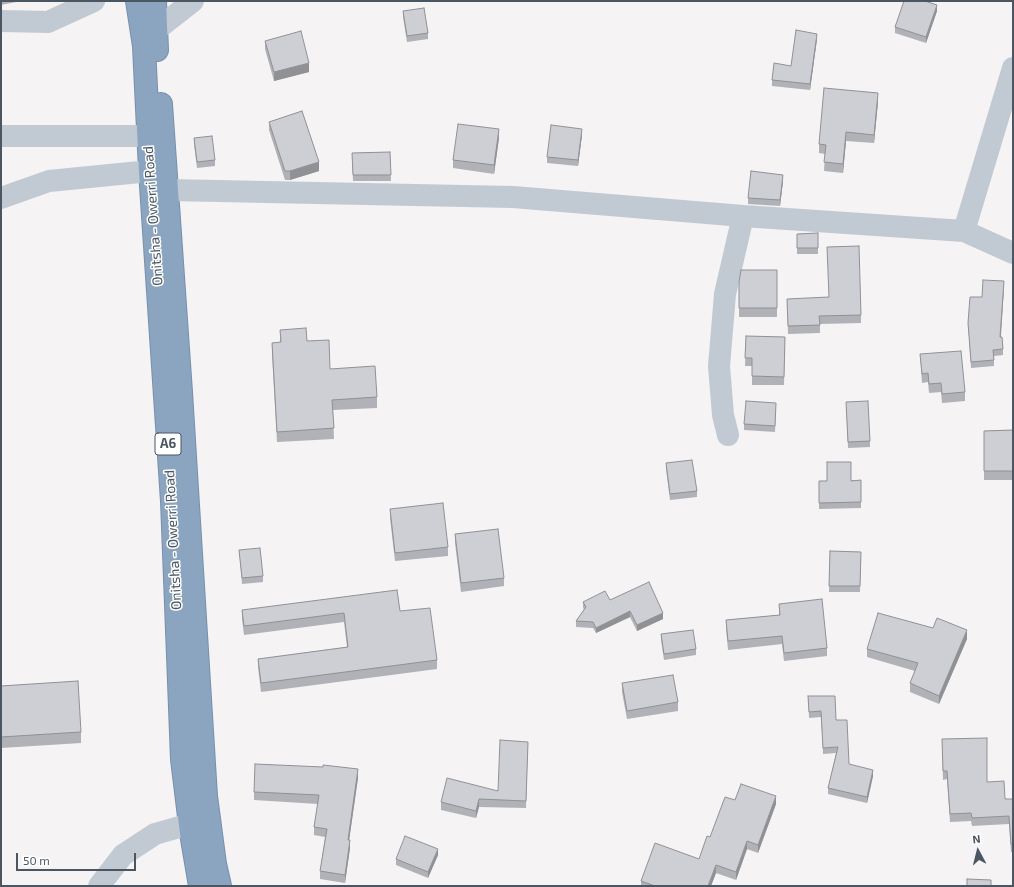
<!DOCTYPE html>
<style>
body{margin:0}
#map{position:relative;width:1014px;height:887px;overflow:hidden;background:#f5f3f3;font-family:"Exo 2",sans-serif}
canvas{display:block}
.frame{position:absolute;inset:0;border:2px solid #4a5661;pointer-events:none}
.north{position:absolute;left:958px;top:831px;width:40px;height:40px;-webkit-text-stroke:3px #fff;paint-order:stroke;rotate:353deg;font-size:11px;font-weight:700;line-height:16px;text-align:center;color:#4a5661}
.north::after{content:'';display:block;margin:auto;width:14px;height:18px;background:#4a5661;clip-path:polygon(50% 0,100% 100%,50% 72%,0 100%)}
.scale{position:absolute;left:16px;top:853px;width:120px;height:18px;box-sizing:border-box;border:2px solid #4a5661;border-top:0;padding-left:5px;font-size:12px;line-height:14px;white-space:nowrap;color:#4a5661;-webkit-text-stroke:3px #fff;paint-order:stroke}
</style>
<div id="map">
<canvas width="1014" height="887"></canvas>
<div class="frame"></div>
<div class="north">N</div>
<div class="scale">50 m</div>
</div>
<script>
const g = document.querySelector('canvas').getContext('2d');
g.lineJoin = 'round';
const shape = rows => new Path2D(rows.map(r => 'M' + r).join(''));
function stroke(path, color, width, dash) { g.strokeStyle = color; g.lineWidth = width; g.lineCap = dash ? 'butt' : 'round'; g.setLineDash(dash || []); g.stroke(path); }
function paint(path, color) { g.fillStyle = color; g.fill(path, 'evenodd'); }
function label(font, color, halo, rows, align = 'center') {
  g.font = font + ' "Exo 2",sans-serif'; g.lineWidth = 3; g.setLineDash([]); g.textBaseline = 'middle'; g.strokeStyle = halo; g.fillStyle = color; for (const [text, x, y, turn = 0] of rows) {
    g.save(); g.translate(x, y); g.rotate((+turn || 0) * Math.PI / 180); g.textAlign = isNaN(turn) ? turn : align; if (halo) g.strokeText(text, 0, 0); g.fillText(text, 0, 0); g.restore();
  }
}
const highway = shape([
 [137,1,144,46,150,171,172,501,182,759,191,833,200,886],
 [155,1,157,50],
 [161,104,181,392,206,796,215,864,220,886]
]);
stroke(highway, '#7690ad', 24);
stroke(shape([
 [1,21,48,22,94,1],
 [156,30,193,1],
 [1,136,148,136],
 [168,190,513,197,743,216,964,231,1013,253],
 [1,198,49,181,150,171],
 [964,231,1013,68],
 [728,435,723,415,719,366,725,294,743,216],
 [99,886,123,855,155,834,190,824]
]), '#c1cad2', 22);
stroke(highway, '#8ba5c1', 22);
paint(shape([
 [1,1,16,1,16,2,1,5],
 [403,11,428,33,428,39,407,42,403,17],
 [937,11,926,43,895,33,895,27],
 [817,39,810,90,772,86,772,80,791,66],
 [265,41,309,72,274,81,265,49],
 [878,102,874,143,846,141,843,173,824,171,825,154,819,153,819,144],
 [269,122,319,171,290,180,285,180,269,130],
 [582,135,578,166,547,163,547,157],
 [194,138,215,160,215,166,197,168,194,144],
 [499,138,494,174,453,168,453,160],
 [390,152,391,181,353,181,352,153],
 [783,181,780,206,748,204,748,198],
 [818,233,818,254,797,254,797,234],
 [777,270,777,317,739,317,739,282],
 [1004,287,1001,337,1003,349,1003,355,994,356,994,366,971,368,968,323,982,297],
 [787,299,861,315,861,323,820,324,820,333,788,334],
 [280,330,307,341,330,369,377,397,377,408,333,410,334,439,277,442,272,354,272,343,280,342],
 [746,336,785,337,784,385,752,385,752,366,745,366],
 [920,354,965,392,965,401,942,403,941,392,929,393,928,382,922,383],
 [846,402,870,441,870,447,848,448],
 [776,409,775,432,744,430,744,424],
 [1013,430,1013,480,984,480,984,431],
 [666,463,697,491,697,497,670,500,666,469],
 [861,480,861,508,819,509,819,481],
 [390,509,448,547,448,556,395,561,390,518],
 [455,534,504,578,504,586,461,592,455,543],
 [239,550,263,576,263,582,242,584],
 [830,551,861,552,860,592,829,592],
 [610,600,663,619,637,631,630,617,596,633,593,628,576,627,576,621,584,610,583,607,583,602],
 [779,604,827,648,827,656,784,661,782,644,728,650,726,628,726,620,779,615],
 [242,610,400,611,437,660,437,669,261,692,258,667,258,659,347,647,344,622,244,635,242,619],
 [661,634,696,649,696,655,664,660,661,640],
 [967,639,939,704,910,692,910,683,915,671,867,657,867,649],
 [622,683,678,702,678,711,627,719,622,692],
 [1,686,81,732,81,743,1,748],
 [808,696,836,720,849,764,873,776,867,803,828,794,828,788,836,753,823,754,821,717,809,718],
 [942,739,1005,799,1013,799,1013,852,1011,852,1009,824,972,826,971,821,950,822,947,779,943,780],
 [528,742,526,808,479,807,476,818,441,810,441,802,498,791],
 [358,778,349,840,350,848,345,883,320,879,320,871,325,837,314,835,314,827,318,804,254,800,254,792],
 [735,800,776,804,758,853,747,849,736,880,716,873,711,886,641,886,641,881,699,859,710,837],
 [438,855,428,878,396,865,396,859]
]), '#b0b2b7');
paint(shape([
 [937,5,937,11,926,43,926,37],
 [817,34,817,39,810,90,810,84],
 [309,63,309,72,274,81,274,72],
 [878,93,878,102,874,143,874,135],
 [499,129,499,138,494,174,494,165],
 [582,129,582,135,578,166,578,160],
 [846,132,846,141,843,173,843,164],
 [319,162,319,171,290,180,290,171],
 [783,175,783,181,780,206,780,200],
 [1004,281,1004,287,1000,343,1000,337],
 [630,611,630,617,596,633,596,628],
 [663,613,663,619,637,631,637,625],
 [967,630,967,639,939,704,939,696],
 [358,769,358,778,348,848,348,840],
 [873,770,873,776,867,803,867,797],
 [776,796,776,804,758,853,758,845],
 [479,799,479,807,476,818,476,811],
 [350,840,350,848,345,883,345,875],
 [747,841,747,849,736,880,736,872],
 [438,849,438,855,428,878,428,872],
 [716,865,716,873,711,886,708,886]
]), '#909195');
const building = shape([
 [904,1,925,1,937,5,926,37,895,27,904,1],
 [424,8,428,33,407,36,403,11,424,8],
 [796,30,817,34,810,84,772,80,774,63,791,66,796,30],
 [301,31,309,63,274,72,265,41,301,31],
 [824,88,878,93,874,135,846,132,843,164,824,162,826,145,819,144,824,88],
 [302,111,319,162,290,171,285,171,269,122,302,111],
 [458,124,499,129,494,165,453,160,458,124],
 [551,125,582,129,578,160,547,157,551,125],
 [212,136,215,160,197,162,194,138,212,136],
 [390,152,391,175,353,175,352,153,390,152],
 [751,171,783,175,780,200,748,198,751,171],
 [818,233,818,248,797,248,797,234,818,233],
 [859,246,861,315,819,316,820,325,788,326,787,299,829,297,827,247,859,246],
 [741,270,777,270,777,308,739,308,739,282,741,270],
 [983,280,1004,281,1000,337,1002,337,1003,349,993,350,994,360,971,362,968,323,970,297,982,297,983,280],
 [306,328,307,341,329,340,330,369,375,366,377,397,332,400,334,428,277,432,272,343,281,342,280,330,306,328],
 [746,336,785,337,784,377,752,376,752,358,745,358,746,336],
 [961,351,965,392,942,394,941,383,929,384,928,373,922,374,920,354,961,351],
 [746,401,776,403,775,426,744,424,746,401],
 [868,401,870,441,848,442,846,402,868,401],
 [1013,430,1013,471,984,471,984,431,1013,430],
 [692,460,697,491,670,494,666,463,692,460],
 [827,462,851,462,851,481,861,480,861,502,819,503,819,481,827,481,827,462],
 [443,503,448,547,395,553,390,509,443,503],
 [498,529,504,578,461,583,455,534,498,529],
 [260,548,263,576,242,578,239,550,260,548],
 [830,551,861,552,860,586,829,586,830,551],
 [649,582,663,613,637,625,630,611,596,628,593,622,576,621,586,607,583,602,605,591,610,600,649,582],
 [397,590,400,611,430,608,437,660,261,683,258,659,348,647,344,613,244,626,242,610,397,590],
 [822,599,827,648,784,653,782,636,728,641,726,620,780,615,779,604,822,599],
 [878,613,933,628,937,618,967,630,939,696,910,683,918,663,867,649,878,613],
 [693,630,696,649,664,654,661,634,693,630],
 [673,675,678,702,627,711,622,683,673,675],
 [78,681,81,732,1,737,1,686,78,681],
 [808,696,835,696,836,720,847,720,849,764,873,770,867,797,828,788,838,747,823,748,821,711,809,712,808,696],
 [987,738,987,782,1004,781,1005,799,1013,799,1013,844,1011,844,1009,816,972,818,971,813,950,814,947,771,943,771,942,739,987,738],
 [500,740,528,742,526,801,479,799,476,811,441,802,447,778,498,791,500,740],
 [255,764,323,767,323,765,358,769,348,840,350,840,345,875,320,871,327,829,314,827,319,795,254,792,255,764],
 [741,784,776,796,758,845,747,841,736,872,716,865,708,886,655,886,641,881,655,843,699,859,707,836,710,837,725,797,735,800,741,784],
 [405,836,438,849,428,872,396,859,405,836],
 [967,879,991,880,991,886,967,886,967,879]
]);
paint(building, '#cdcfd5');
stroke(building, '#909195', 1);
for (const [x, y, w] of [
 [168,444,26]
]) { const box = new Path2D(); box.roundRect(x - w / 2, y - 11, w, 22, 3); g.fillStyle = '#fff'; g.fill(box); stroke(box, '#4a5661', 1); }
label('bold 13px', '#4a5661', null, [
 ["A6",168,444]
]);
label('14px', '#4a5661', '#fff', [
 ["Onitsha - Owerri Road",153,216,-94],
 ["Onitsha - Owerri Road",173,540,-93]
]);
</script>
